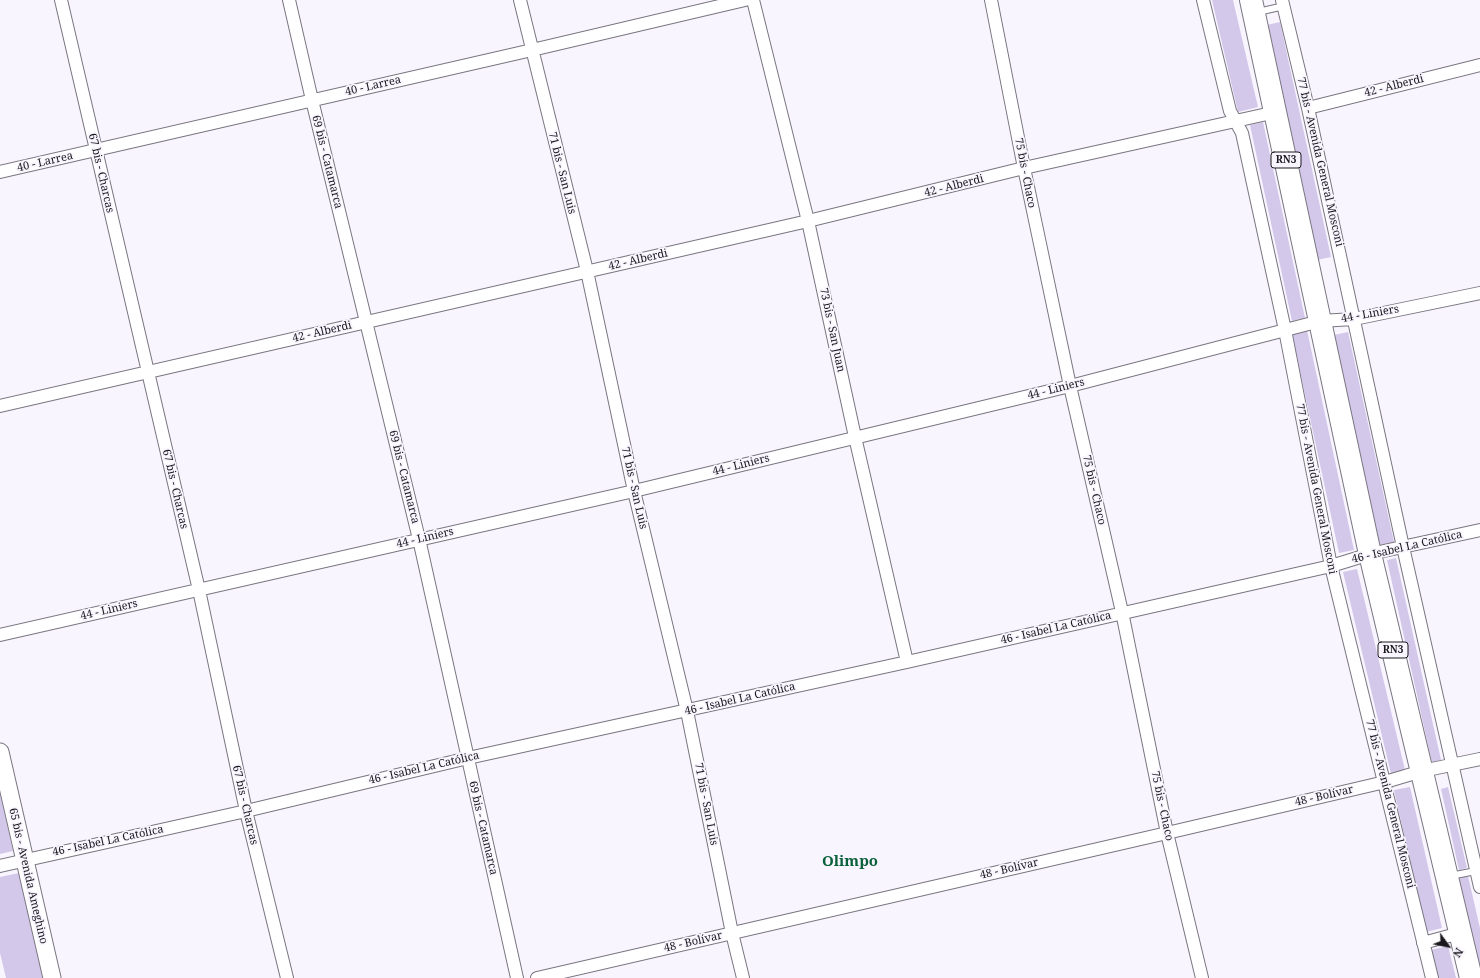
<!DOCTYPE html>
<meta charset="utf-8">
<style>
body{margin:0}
#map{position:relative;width:1480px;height:978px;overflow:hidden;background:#f8f5ff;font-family:"Noto Serif",serif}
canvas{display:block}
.north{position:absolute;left:1428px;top:926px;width:40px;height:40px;-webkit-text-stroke:3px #f8f5ff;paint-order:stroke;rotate:123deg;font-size:11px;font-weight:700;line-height:16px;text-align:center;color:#1a181c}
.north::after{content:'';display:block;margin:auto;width:14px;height:18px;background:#1a181c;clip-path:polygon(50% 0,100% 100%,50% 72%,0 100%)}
</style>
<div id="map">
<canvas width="1480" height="978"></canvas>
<div class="north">N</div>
</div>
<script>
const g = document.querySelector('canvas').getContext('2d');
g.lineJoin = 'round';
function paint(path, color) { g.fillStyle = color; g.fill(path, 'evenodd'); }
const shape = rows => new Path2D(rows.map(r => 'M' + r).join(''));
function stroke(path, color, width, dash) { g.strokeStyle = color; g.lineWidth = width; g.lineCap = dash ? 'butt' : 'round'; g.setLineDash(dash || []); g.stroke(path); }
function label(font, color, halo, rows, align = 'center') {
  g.font = font + ' "Noto Serif",serif'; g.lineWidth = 3.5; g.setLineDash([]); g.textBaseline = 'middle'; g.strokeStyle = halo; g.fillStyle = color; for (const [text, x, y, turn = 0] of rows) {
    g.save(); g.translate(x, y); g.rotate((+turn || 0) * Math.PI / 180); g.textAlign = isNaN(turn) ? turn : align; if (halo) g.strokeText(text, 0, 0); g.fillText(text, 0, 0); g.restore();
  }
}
paint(shape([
 [1212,0,1233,0,1258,107,1238,112],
 [1280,22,1331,257,1317,260,1267,25],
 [1263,122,1305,318,1292,321,1250,125],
 [1307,330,1354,550,1339,553,1292,334],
 [1348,332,1394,542,1380,545,1334,335],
 [1396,558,1441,760,1432,763,1387,560],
 [1357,569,1405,770,1391,774,1343,572],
 [1410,787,1442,928,1426,932,1394,790],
 [1448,787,1467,868,1459,870,1441,789],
 [0,791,13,851,0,854],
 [19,873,43,978,6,978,0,953,0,877],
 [1468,876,1480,928,1480,968,1459,878],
 [1448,946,1456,978,1437,978,1431,950]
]), '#d4c8ea');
const lane = shape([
 [1258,12,1284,6],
 [1450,876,1476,871]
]);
const street = shape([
 [61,0,199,590,246,811,287,978],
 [289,0,312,100,419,539,517,978],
 [520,0,587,271,634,491,687,711,732,933,743,978],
 [753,0,808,221,855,437,907,662],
 [991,0,1024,168,1070,386,1122,612,1167,833,1202,978],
 [1203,0,1230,111,1242,133,1285,330,1331,566,1432,978],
 [1282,0,1308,108,1403,547,1480,887],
 [1308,108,1480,65],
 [0,172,532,50,745,0],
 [0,406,808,221,1024,168,1276,112],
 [0,635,634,491,1070,386,1320,321,1354,319,1480,293],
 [0,866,246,811,468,758,907,662,1331,566,1370,554,1480,530],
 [1423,943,1460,933],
 [537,978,1167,833,1385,782,1422,771,1480,759]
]);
const secondary = shape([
 [0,752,52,978]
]);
const highway = shape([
 [1251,0,1370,554,1471,978]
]);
stroke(lane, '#7a7681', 8);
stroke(street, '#7a7681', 14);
stroke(secondary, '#7a7681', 19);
stroke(highway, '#7a7681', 24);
stroke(lane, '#fff', 6);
stroke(street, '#fff', 12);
stroke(secondary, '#fff', 17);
stroke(highway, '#fff', 22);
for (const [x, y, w] of [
 [1286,160,30],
 [1393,650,30]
]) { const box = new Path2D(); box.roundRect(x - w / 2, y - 8, w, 16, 3); g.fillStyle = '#f8f5ff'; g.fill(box); stroke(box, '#1a181c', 1); }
label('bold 10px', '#1a181c', null, [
 ["RN3",1286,160],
 ["RN3",1393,650]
]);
label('11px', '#1a181c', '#f8f5ff', [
 ["40 - Larrea",373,86,-13],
 ["42 - Alberdi",1394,86,-14],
 ["40 - Larrea",45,162,-13],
 ["69 bis - Catamarca",327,162,76],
 ["77 bis - Avenida General Mosconi",1320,162,77],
 ["67 bis - Charcas",101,173,77],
 ["71 bis - San Luis",562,173,76],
 ["75 bis - Chaco",1025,173,79],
 ["42 - Alberdi",954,186,-14],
 ["42 - Alberdi",638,260,-13],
 ["44 - Liniers",1370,314,-10],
 ["73 bis - San Juan",832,330,78],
 ["42 - Alberdi",322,332,-13],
 ["44 - Liniers",1056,389,-14],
 ["44 - Liniers",741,465,-14],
 ["69 bis - Catamarca",404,477,76],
 ["71 bis - San Luis",634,488,77],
 ["67 bis - Charcas",175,489,77],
 ["77 bis - Avenida General Mosconi",1316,489,79],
 ["75 bis - Chaco",1094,490,77],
 ["44 - Liniers",425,538,-13],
 ["46 - Isabel La Católica",1407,547,-13],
 ["44 - Liniers",109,610,-13],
 ["46 - Isabel La Católica",1056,628,-13],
 ["46 - Isabel La Católica",740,699,-13],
 ["46 - Isabel La Católica",424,768,-13],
 ["48 - Bolívar",1324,796,-13],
 ["71 bis - San Luis",706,804,79],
 ["77 bis - Avenida General Mosconi",1390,804,76],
 ["67 bis - Charcas",245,805,77],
 ["75 bis - Chaco",1162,806,78],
 ["69 bis - Catamarca",483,828,77],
 ["46 - Isabel La Católica",108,841,-12],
 ["48 - Bolívar",1009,869,-13],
 ["65 bis - Avenida Ameghino",28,876,77],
 ["48 - Bolívar",693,942,-13]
]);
label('bold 15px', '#0a6139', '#f8f5ff', [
 ["Olimpo",850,862]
]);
</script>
